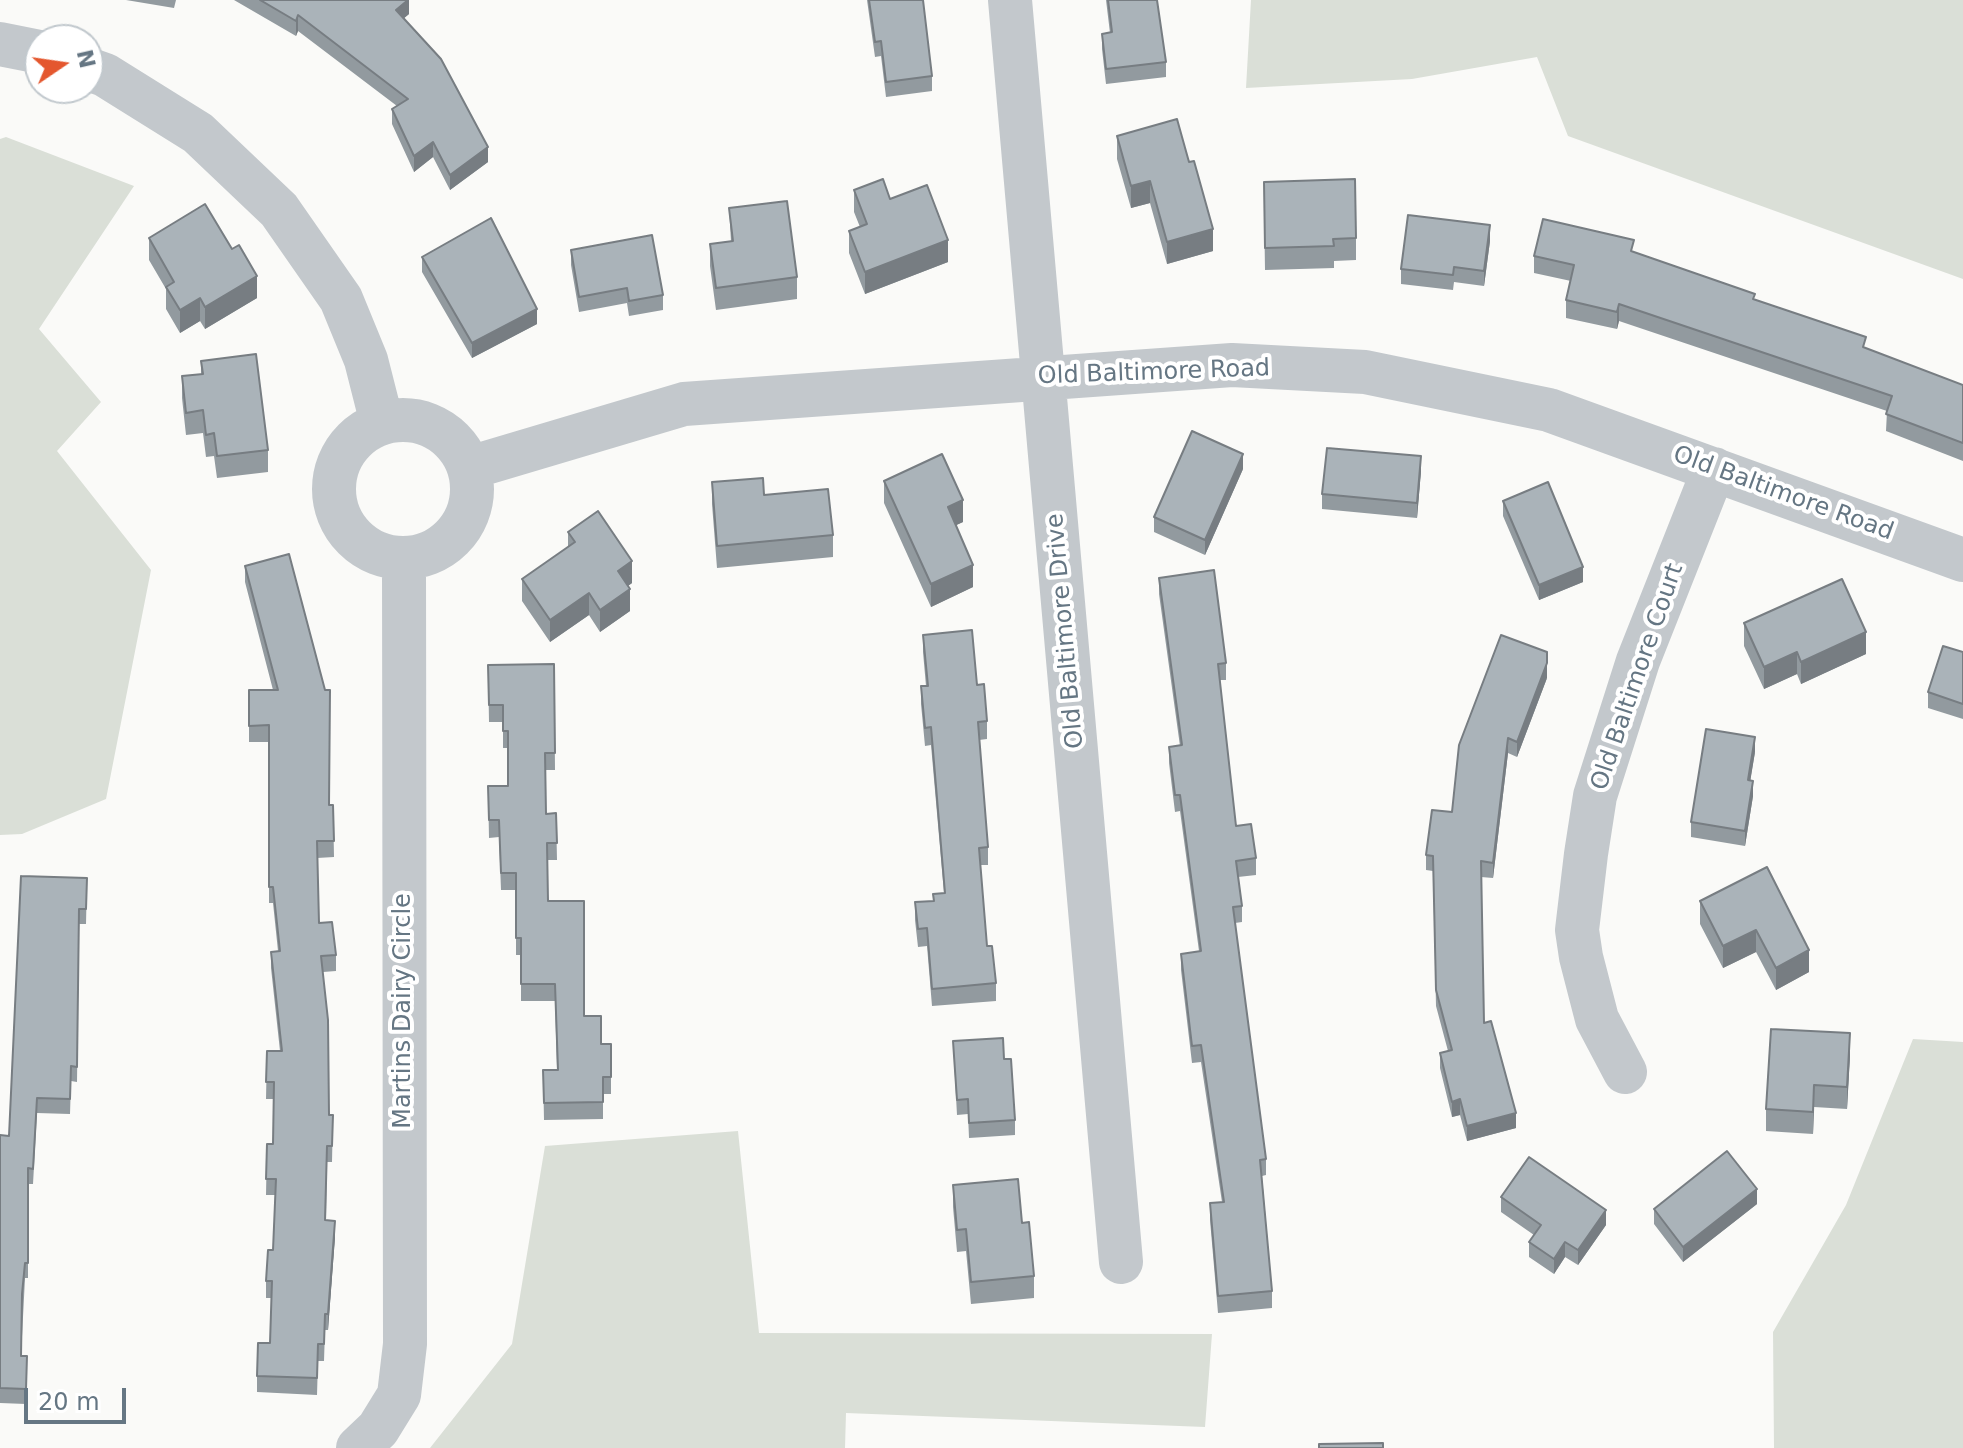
<!DOCTYPE html>
<style>
body{margin:0}
#map{position:relative;width:1963px;height:1448px;overflow:hidden;background:#fafaf8;font-family:"DejaVu Sans",sans-serif}
canvas{display:block}
.north{position:absolute;left:24px;top:24px;width:80px;height:80px;box-sizing:border-box;background:#fff;border:2px solid #c1c8cd;border-radius:50%;rotate:77deg;font-size:22px;font-weight:700;line-height:32px;text-align:center;color:#657683}
.north::after{content:'';display:block;margin:auto;width:28px;height:36px;background:#e4572e;clip-path:polygon(50% 0,100% 100%,50% 72%,0 100%)}
.scale{position:absolute;left:24px;top:1388px;width:102px;height:36px;box-sizing:border-box;border:4px solid #657683;border-top:0;padding-left:10px;font-size:24px;line-height:28px;white-space:nowrap;color:#657683;-webkit-text-stroke:6px #fff;paint-order:stroke}
</style>
<div id="map">
<canvas width="1963" height="1448"></canvas>
<div class="north">N</div>
<div class="scale">20 m</div>
</div>
<script>
const g = document.querySelector('canvas').getContext('2d');
g.lineJoin = 'round';
function paint(path, color) { g.fillStyle = color; g.fill(path, 'evenodd'); }
const shape = rows => new Path2D(rows.map(r => 'M' + r).join(''));
function stroke(path, color, width, dash) { g.strokeStyle = color; g.lineWidth = width; g.lineCap = dash ? 'butt' : 'round'; g.setLineDash(dash || []); g.stroke(path); }
function label(font, color, halo, rows, align = 'center') {
  g.font = font + ' "DejaVu Sans",sans-serif'; g.lineWidth = 8; g.setLineDash([]); g.textBaseline = 'middle'; g.strokeStyle = halo; g.fillStyle = color; for (const [text, x, y, turn = 0] of rows) {
    g.save(); g.translate(x, y); g.rotate((+turn || 0) * Math.PI / 180); g.textAlign = isNaN(turn) ? turn : align; if (halo) g.strokeText(text, 0, 0); g.fillText(text, 0, 0); g.restore();
  }
}
paint(shape([
 [1251,0,1963,0,1963,279,1568,136,1537,57,1412,79,1246,88],
 [6,137,134,186,39,329,101,402,57,451,151,570,106,799,22,834,0,835,0,139],
 [1913,1039,1963,1042,1963,1448,1774,1448,1773,1332,1846,1205],
 [738,1131,759,1333,1212,1334,1205,1427,846,1413,845,1448,430,1448,512,1344,545,1146]
]), '#dadfd7');
stroke(shape([
 [1010,0,1121,1262],
 [0,44,40,52],
 [88,69,105,75,198,133,279,210,341,299,366,360,382,423],
 '334 489a69 69 0 1 1 138 0a69 69 0 1 1-138 0Z',
 [469,468,684,404,1232,365,1365,372,1549,410,1963,560],
 [1625,1072,1597,1019,1581,957,1577,930,1586,854,1595,796,1638,661,1714,469],
 [358,1448,378,1429,399,1395,405,1344,404,559]
]), '#c3c8cc', 44);
paint(shape([
 [126,0,176,0,174,8],
 [234,0,409,0,409,14,404,18,488,162,450,190,433,157,414,172,392,124,392,109,397,106,298,31,296,36],
 [867,0,923,0,932,76,932,91,886,97,881,56,875,57],
 [1106,0,1157,0,1166,62,1166,77,1106,84,1102,49,1102,34,1110,33],
 [1117,136,1213,251,1167,264,1150,203,1131,208,1117,159],
 [854,190,890,199,948,262,865,294,849,253,849,231,860,227,854,212],
 [1264,205,1356,238,1356,260,1334,261,1334,268,1265,270],
 [729,208,797,277,797,299,716,310,710,266,710,244,731,241],
 [149,238,257,298,205,329,200,321,180,333,166,309,166,289,149,260],
 [1490,241,1484,286,1454,282,1453,290,1401,284,1401,269],
 [571,250,663,295,663,310,629,316,627,303,579,312,571,265],
 [1634,252,1755,300,1866,349,1963,385,1963,461,1886,431,1887,411,1619,321,1617,329,1566,318,1566,300,1571,281,1534,273,1534,256],
 [422,257,537,324,472,358,422,272],
 [201,361,268,450,268,472,217,478,214,456,206,457,203,433,186,435,182,398,182,376,201,374],
 [1243,469,1205,555,1154,532,1154,517],
 [1421,471,1417,518,1322,509,1322,494],
 [884,481,963,522,956,525,973,587,931,607,884,503],
 [712,482,764,495,833,535,833,557,717,568,712,504],
 [1503,501,1583,582,1539,600,1503,516],
 [568,532,632,583,628,586,630,611,600,632,589,615,550,642,522,601,522,579,568,547],
 [245,566,329,805,333,805,334,857,317,858,319,923,336,955,336,971,323,972,329,1115,333,1115,332,1162,327,1162,326,1220,335,1237,328,1330,325,1330,324,1361,318,1361,317,1395,257,1392,257,1376,270,1343,272,1298,266,1298,266,1281,273,1250,275,1195,266,1195,267,1144,273,1144,273,1099,266,1099,267,1051,280,1051,271,968,271,952,278,951,273,903,269,903,269,742,249,742,249,690,273,690,245,582],
 [1159,578,1226,663,1226,680,1220,680,1236,826,1256,858,1256,875,1238,877,1242,906,1242,922,1235,923,1266,1159,1266,1175,1262,1176,1272,1291,1272,1308,1218,1313,1210,1220,1210,1203,1222,1202,1201,1062,1192,1063,1181,970,1181,954,1199,951,1180,811,1175,812,1169,763,1169,747,1180,746,1159,594],
 [1744,623,1866,654,1801,684,1797,674,1764,689,1744,646],
 [923,635,977,685,987,721,987,739,979,740,988,847,988,865,980,865,987,946,996,983,996,1001,932,1006,927,946,918,947,915,920,915,902,933,901,944,893,931,745,925,746,921,704,921,686,926,686,923,652],
 [1963,652,1963,719,1928,708,1928,692],
 [554,664,555,770,545,770,546,814,556,813,557,860,547,860,548,901,584,1016,601,1044,611,1044,611,1094,603,1094,603,1119,544,1120,543,1070,557,1070,555,1001,521,1001,521,955,516,955,516,890,501,890,499,837,489,838,488,786,508,786,508,748,503,748,503,722,489,722,488,665],
 [1547,678,1517,757,1508,753,1493,878,1481,877,1484,1023,1516,1128,1467,1141,1460,1115,1452,1117,1440,1068,1440,1053,1448,1051,1436,1006,1433,871,1426,870,1426,855,1452,812],
 [1755,752,1750,781,1753,796,1745,846,1691,837,1691,822],
 [1767,867,1809,972,1776,990,1756,952,1723,968,1700,924,1700,901],
 [87,878,86,924,79,924,77,1082,71,1081,70,1114,37,1113,33,1184,28,1184,28,1278,25,1278,21,1356,27,1356,26,1404,0,1403,0,1135,9,1136],
 [953,1041,1004,1059,1015,1120,1015,1135,969,1138,968,1114,957,1115],
 [1850,1055,1847,1109,1814,1107,1813,1134,1766,1131,1766,1109],
 [953,1185,1022,1223,1034,1276,1034,1298,971,1304,966,1251,957,1252,953,1207],
 [1501,1197,1606,1225,1578,1265,1565,1257,1554,1274,1529,1257,1529,1242,1534,1235,1501,1212],
 [1757,1204,1683,1262,1654,1224,1654,1209]
]), '#929a9f');
paint(shape([
 [408,0,409,0,409,14,396,25,396,10],
 [298,15,298,31,296,36,296,21],
 [433,142,433,157,414,172,414,156],
 [488,147,488,162,450,190,450,175],
 [1150,181,1150,203,1131,208,1131,186],
 [1490,225,1490,241,1484,286,1484,271],
 [1213,229,1213,251,1167,264,1167,242],
 [948,240,948,262,865,294,865,272],
 [257,276,257,298,205,329,205,307],
 [200,298,200,321,180,333,180,310],
 [1619,304,1619,321,1617,329,1617,312],
 [537,309,537,324,472,358,472,343],
 [1243,454,1243,469,1205,555,1205,540],
 [1421,456,1421,471,1417,518,1417,503],
 [963,500,963,522,948,529,948,507],
 [632,561,632,583,618,593,618,571],
 [973,565,973,587,931,607,931,584],
 [1583,567,1583,582,1539,600,1539,585],
 [630,589,630,611,600,632,600,610],
 [589,593,589,615,550,642,550,620],
 [1866,632,1866,654,1801,684,1801,662],
 [1797,652,1797,674,1764,689,1764,667],
 [1547,663,1547,678,1517,757,1517,742],
 [1755,737,1755,752,1748,795,1748,780],
 [1508,738,1508,753,1493,878,1493,863],
 [1753,781,1753,796,1745,846,1745,831],
 [1756,930,1756,952,1723,968,1723,946],
 [1809,950,1809,972,1776,990,1776,968],
 [1850,1033,1850,1055,1847,1109,1847,1087],
 [1814,1085,1814,1107,1813,1134,1813,1112],
 [1460,1099,1460,1115,1452,1117,1452,1102],
 [1516,1113,1516,1128,1467,1141,1467,1126],
 [1757,1189,1757,1204,1683,1262,1683,1247],
 [1606,1210,1606,1225,1578,1265,1578,1250],
 [335,1221,335,1237,328,1330,328,1314],
 [1565,1242,1565,1257,1554,1274,1554,1259]
]), '#777d82');
const building = shape([
 [260,0,408,0,396,10,441,59,488,147,450,175,433,142,414,156,392,109,408,99,298,15,296,21,260,0],
 [869,0,923,0,932,76,886,82,881,41,875,42,869,0],
 [1108,0,1157,0,1166,62,1106,69,1102,34,1112,32,1108,0],
 [1177,119,1189,162,1194,161,1213,229,1167,242,1150,181,1131,186,1117,136,1177,119],
 [883,179,890,199,927,185,948,240,865,272,849,231,867,224,854,190,883,179],
 [1355,179,1356,238,1333,239,1334,246,1265,248,1264,182,1355,179],
 [787,201,797,277,716,288,710,244,733,241,729,208,787,201],
 [205,204,232,249,239,245,257,276,205,307,200,298,180,310,166,287,174,282,149,238,205,204],
 [1408,215,1490,225,1484,271,1454,267,1453,275,1401,269,1408,215],
 [491,218,537,309,472,343,422,257,491,218],
 [1543,219,1634,240,1631,251,1755,294,1753,299,1866,337,1863,347,1963,385,1963,443,1886,414,1892,396,1619,304,1617,312,1566,300,1574,265,1534,256,1543,219],
 [652,235,663,295,629,301,627,288,579,297,571,250,652,235],
 [256,354,268,450,217,456,214,433,206,435,203,410,186,413,182,376,203,374,201,361,256,354],
 [1192,431,1243,454,1205,540,1154,517,1192,431],
 [1327,448,1421,456,1417,503,1322,494,1327,448],
 [942,454,963,500,948,507,973,565,931,584,884,481,942,454],
 [763,478,764,495,828,489,833,535,717,546,712,482,763,478],
 [1548,482,1583,567,1539,585,1503,501,1548,482],
 [598,511,632,561,618,571,630,589,600,610,589,593,550,620,522,579,575,542,568,532,598,511],
 [289,554,325,690,330,690,329,805,333,805,334,841,317,841,319,923,332,922,336,955,321,956,328,1020,329,1115,333,1115,332,1146,327,1146,325,1220,335,1221,328,1314,325,1314,324,1344,318,1344,317,1378,257,1376,258,1343,270,1343,272,1281,266,1281,268,1250,273,1250,276,1179,266,1179,267,1144,273,1144,274,1082,266,1082,267,1051,282,1051,271,952,280,951,273,887,269,887,269,725,249,726,249,690,278,690,245,566,289,554],
 [1214,570,1226,663,1218,664,1236,826,1251,824,1256,858,1236,861,1242,906,1233,907,1266,1159,1260,1160,1272,1291,1218,1296,1210,1203,1224,1202,1201,1045,1192,1046,1181,954,1201,951,1180,795,1175,795,1169,747,1182,745,1159,578,1214,570],
 [1842,579,1866,632,1801,662,1797,652,1764,667,1744,623,1842,579],
 [972,630,977,685,984,684,987,721,978,722,988,847,979,848,987,946,992,946,996,983,932,989,927,928,918,929,915,902,934,901,933,894,945,893,931,727,925,728,921,686,928,686,923,635,972,630],
 [1501,635,1547,652,1547,663,1517,742,1508,738,1493,863,1481,861,1484,1023,1491,1021,1516,1113,1467,1126,1460,1099,1452,1102,1440,1053,1452,1050,1436,990,1433,856,1426,855,1432,810,1452,812,1459,745,1501,635],
 [1943,646,1963,652,1963,704,1928,692,1943,646],
 [554,664,555,753,545,753,546,814,556,813,557,843,547,843,548,901,584,901,584,1016,601,1016,601,1044,611,1044,611,1077,603,1077,603,1102,544,1103,543,1070,558,1070,555,984,521,984,521,938,516,938,516,873,501,873,499,820,489,820,488,786,508,786,508,731,503,731,503,705,489,705,488,665,554,664],
 [1706,729,1755,737,1748,780,1753,781,1745,831,1691,822,1706,729],
 [1767,867,1809,950,1776,968,1756,930,1723,946,1700,901,1767,867],
 [21,876,87,878,86,909,79,909,77,1067,71,1066,70,1099,37,1098,33,1169,28,1168,28,1263,25,1263,22,1294,21,1356,27,1356,26,1389,0,1388,0,1135,9,1136,21,876],
 [1771,1029,1850,1033,1847,1087,1814,1085,1813,1112,1766,1109,1771,1029],
 [1003,1038,1004,1059,1011,1059,1015,1120,969,1123,968,1099,957,1100,953,1041,1003,1038],
 [1727,1151,1757,1189,1683,1247,1654,1209,1727,1151],
 [1529,1157,1606,1210,1578,1250,1565,1242,1554,1259,1529,1242,1541,1225,1501,1197,1529,1157],
 [1018,1179,1022,1223,1029,1222,1034,1276,971,1282,966,1229,957,1230,953,1185,1018,1179],
 [1383,1443,1383,1448,1319,1448,1319,1444,1383,1443]
]);
paint(building, '#aab3b9');
stroke(building, '#777d82', 2);
label('24px', '#657683', '#fff', [
 ["Old Baltimore Road",1154,373,-2],
 ["Old Baltimore Road",1783,494,20],
 ["Old Baltimore Drive",1066,631,-95],
 ["Old Baltimore Court",1638,677,-71],
 ["Martins Dairy Circle",404,1011,-90]
]);
</script>
